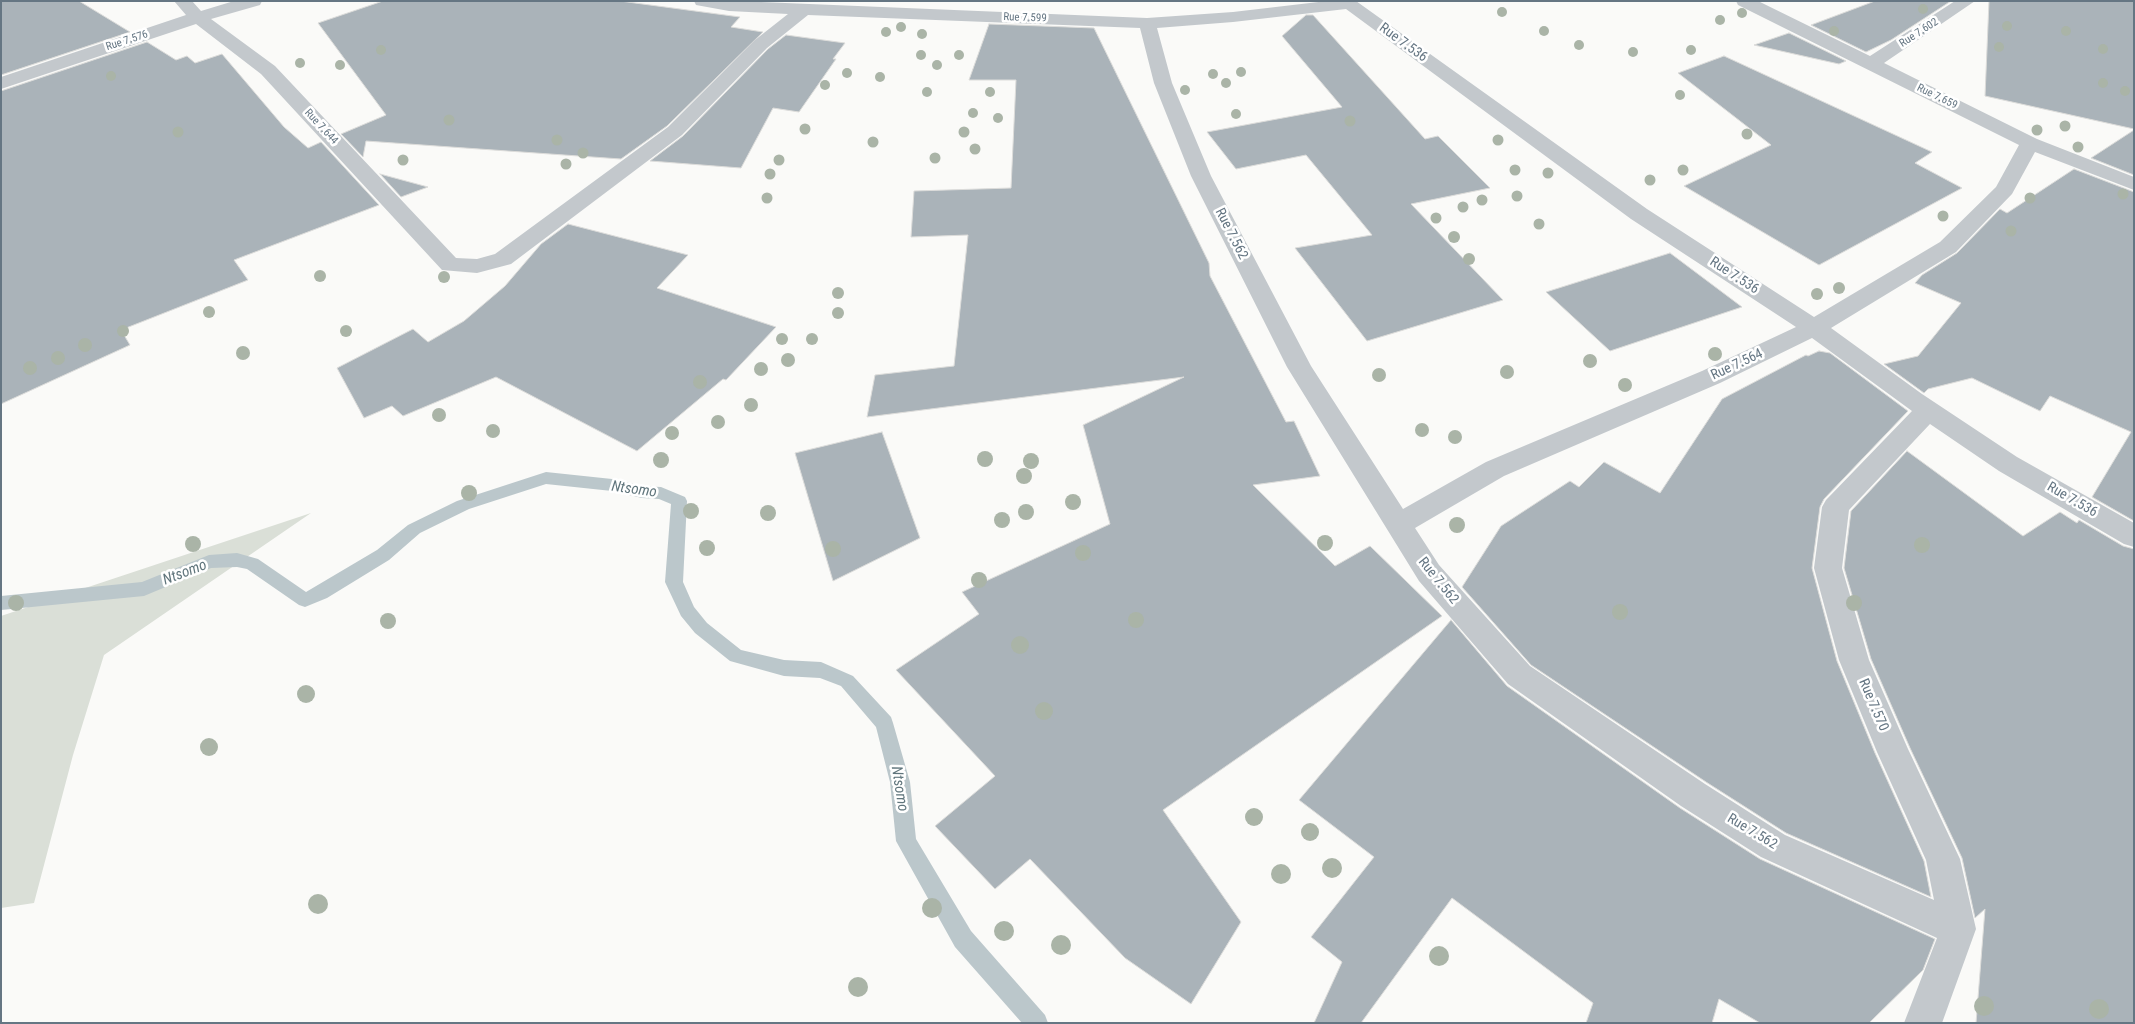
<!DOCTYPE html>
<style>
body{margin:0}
#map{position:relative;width:2135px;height:1024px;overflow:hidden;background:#fafaf8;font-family:"Roboto Condensed",sans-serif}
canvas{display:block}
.frame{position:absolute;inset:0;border:2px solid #657683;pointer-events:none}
</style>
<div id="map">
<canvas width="2135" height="1024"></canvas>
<div class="frame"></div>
</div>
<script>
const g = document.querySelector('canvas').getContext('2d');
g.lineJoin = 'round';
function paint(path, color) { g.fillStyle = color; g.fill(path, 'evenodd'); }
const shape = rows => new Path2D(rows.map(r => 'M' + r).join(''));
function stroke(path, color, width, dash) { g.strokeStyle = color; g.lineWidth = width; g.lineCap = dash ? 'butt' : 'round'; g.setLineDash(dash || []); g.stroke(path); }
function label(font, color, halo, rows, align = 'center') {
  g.font = font + ' "Roboto Condensed",sans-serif'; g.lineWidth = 5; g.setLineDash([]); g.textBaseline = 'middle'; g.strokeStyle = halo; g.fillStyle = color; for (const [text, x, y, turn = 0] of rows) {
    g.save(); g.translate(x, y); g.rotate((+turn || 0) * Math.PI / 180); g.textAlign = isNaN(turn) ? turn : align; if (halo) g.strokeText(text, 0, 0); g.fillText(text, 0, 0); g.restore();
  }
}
paint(shape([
 [311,513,104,655,73,755,34,903,1,908,1,616]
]), '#dadfd7');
paint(shape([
 [546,472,612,479,642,486,661,487,685,497,687,501,683,582,694,607,707,623,741,650,784,660,821,662,853,676,891,717,893,723,910,782,916,839,971,931,1045,1015,1048,1023,1022,1023,955,947,896,841,890,782,876,727,841,686,820,678,784,676,730,661,695,633,681,616,665,582,671,504,659,499,642,498,612,491,546,484,469,509,420,533,389,560,327,598,305,607,299,605,247,569,237,567,211,568,144,596,1,610,1,596,142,582,209,555,237,553,258,559,306,592,377,550,408,525,457,501,546,472]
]), '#bbc7cb');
const building = shape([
 [1,1,79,1,130,32,1,75,1,1],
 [383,1,620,1,740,17,731,27,763,32,667,126,621,159,366,141,363,157,341,134,386,115,318,23,383,1],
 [1875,1,1951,1,1891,40,1866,52,1811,25,1875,1],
 [1989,1,2134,1,2134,129,1985,96,1989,1],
 [1306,15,1313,15,1425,139,1438,136,1490,188,1411,204,1503,300,1367,341,1295,248,1372,235,1306,155,1236,169,1207,132,1342,107,1282,36,1306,15],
 [989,24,1094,28,1209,263,1210,276,1286,422,1294,421,1320,476,1253,485,1335,566,1370,546,1442,616,1163,810,1241,922,1191,1004,1125,958,1030,859,995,889,935,826,995,776,896,670,979,614,962,592,1110,524,1083,425,1184,377,867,417,875,375,954,366,968,235,911,237,914,191,1011,188,1016,80,969,80,989,24],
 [1789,33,1846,61,1839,64,1754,45,1789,33],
 [786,35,845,43,833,59,836,59,799,112,773,108,741,168,650,161,683,136,768,49,786,35],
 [147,42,176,60,187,56,195,63,222,54,284,127,308,148,321,142,379,205,234,260,248,280,121,330,130,345,1,404,1,91,147,42],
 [1724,56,1932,152,1915,163,1962,188,1819,265,1684,186,1771,145,1678,73,1724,56],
 [2134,130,2134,175,2091,158,2134,130],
 [2074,169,2134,192,2134,521,2092,497,2131,432,2050,396,2040,411,1972,378,1928,389,1924,393,1884,364,1918,356,1961,303,1915,283,1922,275,1957,253,2000,209,2007,213,2074,169],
 [380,174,428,187,401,197,380,174],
 [568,224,688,255,657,288,776,327,726,380,723,379,637,451,496,377,403,416,392,406,364,418,337,368,413,329,428,342,464,321,505,286,541,244,568,224],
 [1670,253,1742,307,1610,351,1546,292,1670,253],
 [1819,351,1830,353,1908,411,1824,499,1820,507,1812,568,1837,661,1875,753,1924,861,1931,897,1786,833,1706,782,1531,665,1462,587,1501,526,1570,481,1579,487,1604,462,1660,493,1722,399,1806,355,1808,356,1819,351],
 [882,432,920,538,833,581,795,453,882,432],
 [1907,451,2023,536,2060,512,2077,523,2079,520,2123,546,2134,549,2134,1023,1976,1023,1985,909,1975,918,1962,858,1910,748,1871,659,1844,568,1851,511,1907,451],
 [1451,620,1507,686,1680,808,1760,859,1935,939,1923,970,1869,1023,1760,1023,1719,999,1712,1023,1586,1023,1593,1003,1452,898,1361,1023,1314,1023,1342,962,1311,937,1374,857,1299,800,1451,620]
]);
paint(building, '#aab3b9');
stroke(building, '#dcdcda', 1);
paint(shape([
 [174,1,192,1,201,11,234,1,262,1,260,5,211,19,275,66,456,258,477,259,495,254,668,127,755,40,788,14,729,11,696,5,694,1,737,1,1147,18,1233,12,1327,1,1356,1,1647,209,1814,317,1940,242,1996,187,2019,145,1738,5,1736,1,1758,1,1870,56,1955,1,1975,1,1884,63,2037,139,2134,177,2134,190,2035,152,2012,194,1956,252,1831,328,1922,394,2017,457,2134,523,2134,547,2124,544,1999,471,1930,424,1849,510,1842,568,1869,660,1908,749,1960,859,1976,929,1942,1023,1904,1023,1937,938,1761,857,1681,806,1508,684,1419,581,1287,367,1191,176,1154,83,1140,28,808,15,767,48,682,135,511,264,477,273,442,270,261,74,196,24,1,89,1,77,186,15,174,1],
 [1346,9,1631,219,1796,327,1702,371,1486,462,1403,509,1311,366,1211,176,1172,83,1157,28,1233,22,1346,9],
 [1812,338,1912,411,1826,500,1822,507,1814,568,1839,660,1877,752,1926,860,1934,900,1785,835,1705,784,1530,666,1439,565,1415,528,1504,476,1720,383,1812,338]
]), '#c3c8cc');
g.fillStyle = '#aab4a7';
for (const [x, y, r] of [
 [1923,9,5],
 [1502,12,5],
 [1742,13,5],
 [1720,20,5],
 [2007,26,5],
 [901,27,5],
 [1544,31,5],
 [1834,31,5],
 [2066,31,5],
 [886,32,5],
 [922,34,5],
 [1579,45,5],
 [1999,47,5],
 [2103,49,5],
 [381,50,5],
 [1691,50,5],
 [1633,52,5],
 [921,55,5],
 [959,55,5],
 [300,63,5],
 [340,65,5],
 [937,65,5],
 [1241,72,5],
 [847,73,5],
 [1213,74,5],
 [111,76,5],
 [880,77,5],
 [1226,83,5],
 [2103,83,5],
 [825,85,5],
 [1185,90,5],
 [2125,91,5],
 [927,92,5],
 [990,92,5],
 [1680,95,5],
 [973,113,5],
 [1236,114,5],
 [998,118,5],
 [449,120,5.5],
 [1350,121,5.5],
 [2065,126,5.5],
 [805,129,5.5],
 [2037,130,5.5],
 [178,132,5.5],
 [964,132,5.5],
 [1747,134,5.5],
 [557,140,5.5],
 [1498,140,5.5],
 [873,142,5.5],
 [2078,147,5.5],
 [975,149,5.5],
 [583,153,5.5],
 [935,158,5.5],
 [403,160,5.5],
 [779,160,5.5],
 [566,164,5.5],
 [1515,170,5.5],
 [1683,170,5.5],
 [1548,173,5.5],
 [770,174,5.5],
 [1650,180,5.5],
 [2123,194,5.5],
 [1517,196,5.5],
 [767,198,5.5],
 [2030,198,5.5],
 [1482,200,5.5],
 [1463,207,5.5],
 [1943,216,5.5],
 [1436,218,5.5],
 [1539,224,5.5],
 [2011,231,5.5],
 [1454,237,6],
 [1469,259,6],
 [320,276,6],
 [444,277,6],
 [1839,288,6],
 [838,293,6],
 [1817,294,6],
 [209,312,6],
 [838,313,6],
 [123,331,6],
 [346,331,6],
 [782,339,6],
 [812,339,6],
 [85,345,7],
 [243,353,7],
 [1715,354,7],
 [58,358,7],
 [788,360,7],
 [1590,361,7],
 [30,368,7],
 [761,369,7],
 [1507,372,7],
 [1379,375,7],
 [700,382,7],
 [1625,385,7],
 [751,405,7],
 [439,415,7],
 [718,422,7],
 [1422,430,7],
 [493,431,7],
 [672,433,7],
 [1455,437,7],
 [985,459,8],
 [661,460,8],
 [1031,461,8],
 [1024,476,8],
 [469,493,8],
 [1073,502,8],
 [691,511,8],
 [1026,512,8],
 [768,513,8],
 [1002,520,8],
 [1457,525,8],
 [1325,543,8],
 [193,544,8],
 [1922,545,8],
 [707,548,8],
 [833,549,8],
 [1083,553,8],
 [979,580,8],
 [16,603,8],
 [1854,603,8],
 [1620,612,8],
 [1136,620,8],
 [388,621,8],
 [1020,645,9],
 [306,694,9],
 [1044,711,9],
 [209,747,9],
 [1254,817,9],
 [1310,832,9],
 [1332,868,10],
 [1281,874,10],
 [318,904,10],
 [932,908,10],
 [1004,931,10],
 [1061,945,10],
 [1439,956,10],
 [858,987,10],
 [1984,1006,10],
 [2099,1009,10]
]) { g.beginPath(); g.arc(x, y, r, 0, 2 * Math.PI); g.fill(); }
label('11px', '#657683', '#fff', [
 ["Rue 7.599",1025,18,2],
 ["Rue 7.602",1919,33,-33],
 ["Rue 7.576",127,41,-18],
 ["Rue 7.659",1937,97,26],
 ["Rue 7.644",321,127,47]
]);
label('14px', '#657683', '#fff', [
 ["Rue 7.536",1403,43,36],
 ["Rue 7.562",1231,234,63],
 ["Rue 7.536",1734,276,33],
 ["Rue 7.564",1737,365,-25],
 ["Rue 7.536",2072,500,30],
 ["Rue 7.562",1438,581,51],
 ["Rue 7.570",1873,705,67],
 ["Rue 7.562",1752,832,31]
]);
label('italic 15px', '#60757c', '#fff', [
 ["Ntsomo",634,490,8],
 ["Ntsomo",185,573,-21],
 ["Ntsomo",899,789,81]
]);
</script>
